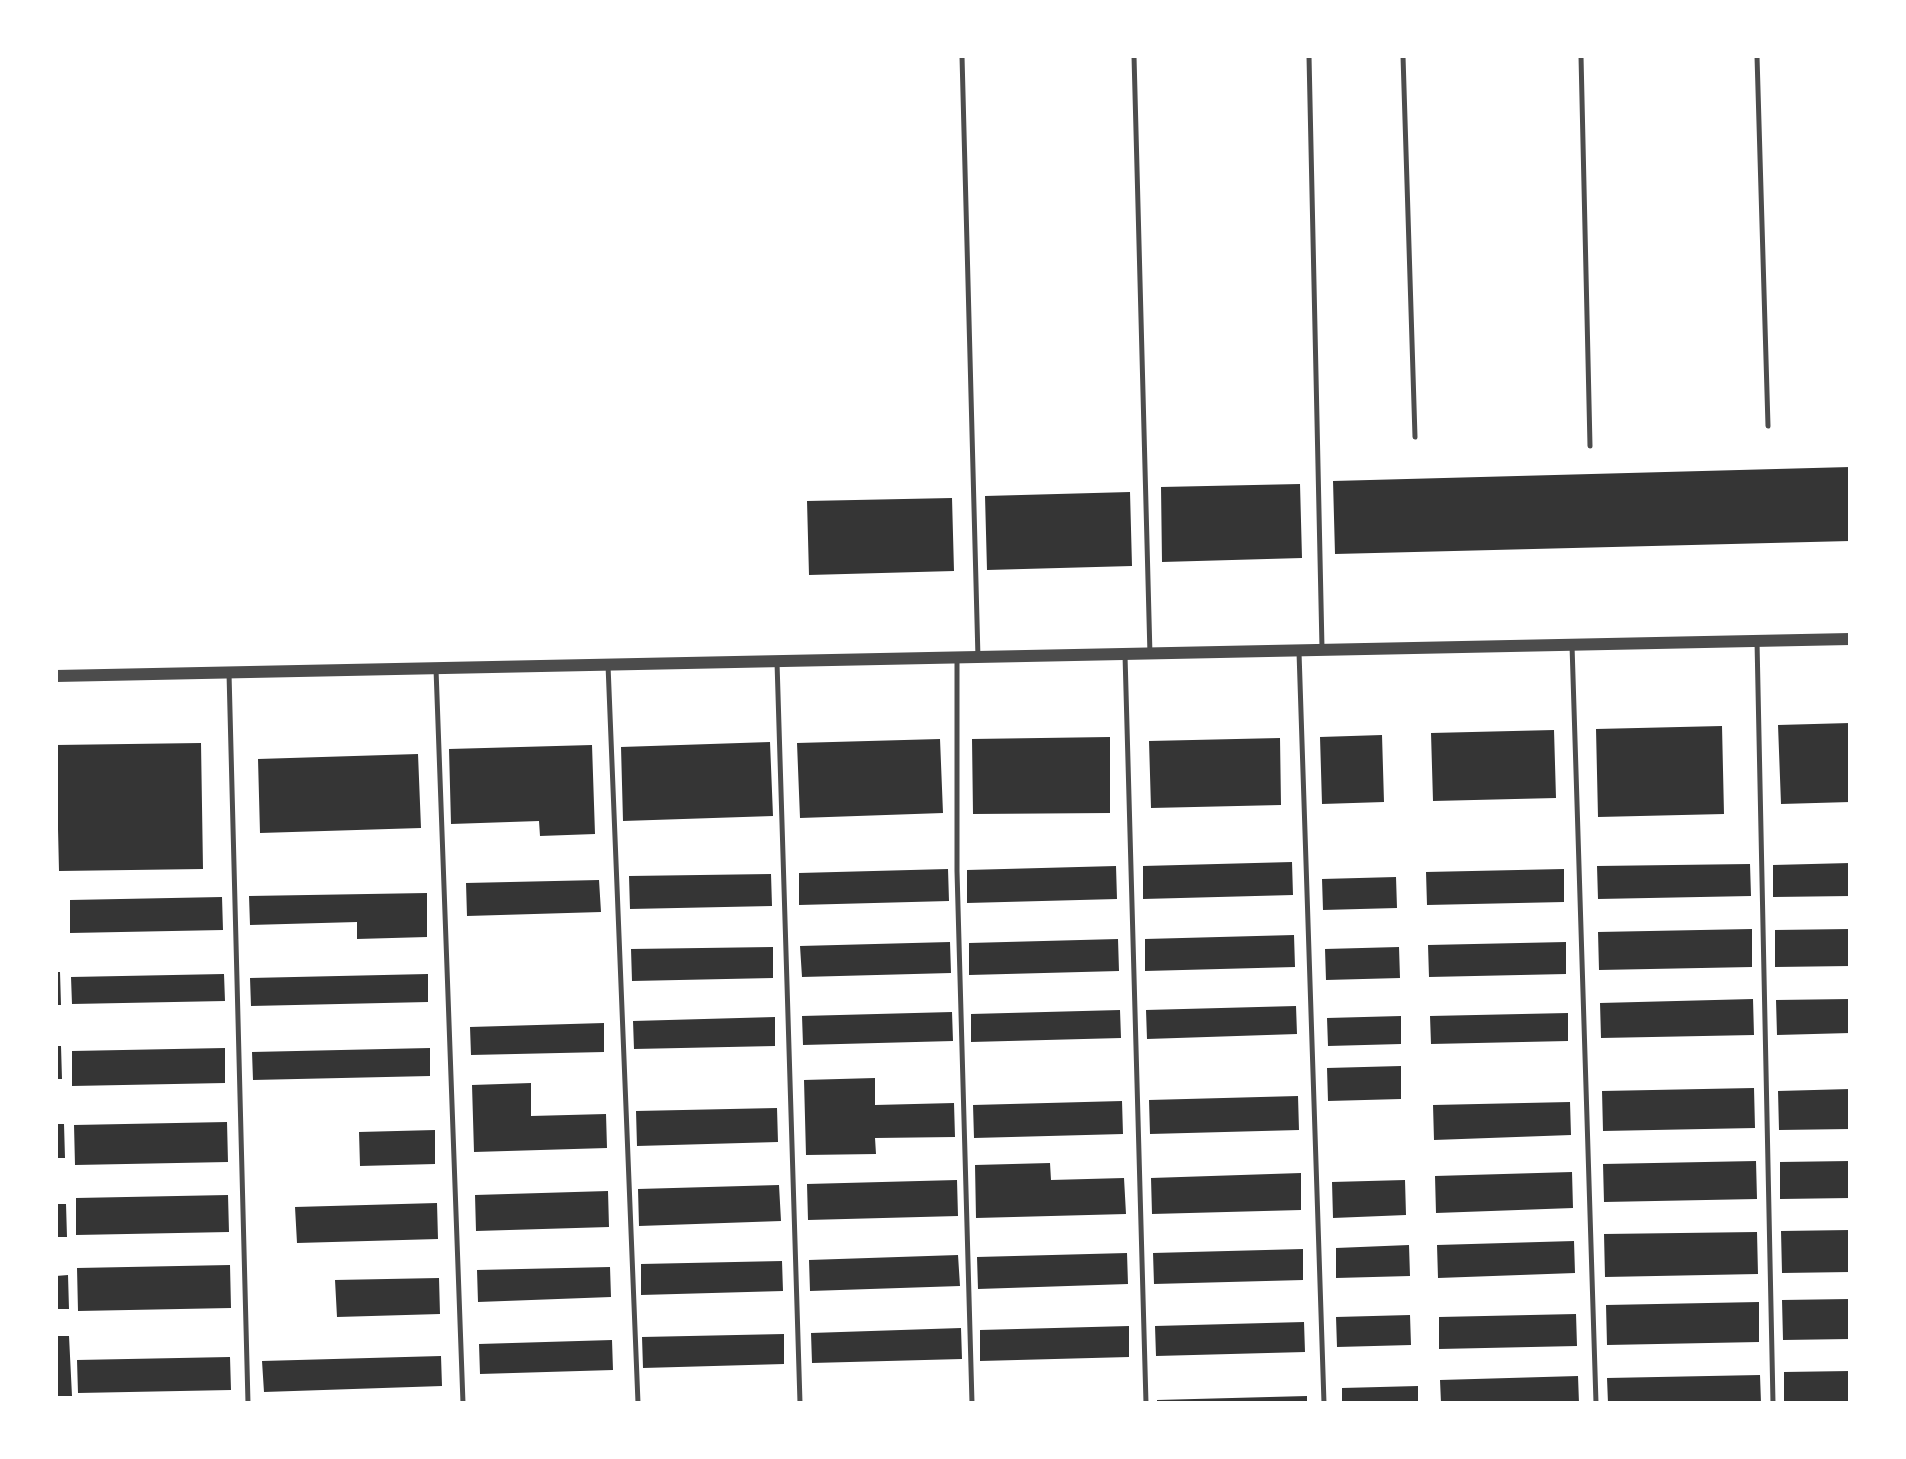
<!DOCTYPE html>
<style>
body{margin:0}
#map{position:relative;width:1906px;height:1459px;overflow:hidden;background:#fff;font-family:"Space Grotesk",sans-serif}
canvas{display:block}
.frame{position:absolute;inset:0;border:58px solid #fff;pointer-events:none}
</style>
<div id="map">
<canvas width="1906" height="1459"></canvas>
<div class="frame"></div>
</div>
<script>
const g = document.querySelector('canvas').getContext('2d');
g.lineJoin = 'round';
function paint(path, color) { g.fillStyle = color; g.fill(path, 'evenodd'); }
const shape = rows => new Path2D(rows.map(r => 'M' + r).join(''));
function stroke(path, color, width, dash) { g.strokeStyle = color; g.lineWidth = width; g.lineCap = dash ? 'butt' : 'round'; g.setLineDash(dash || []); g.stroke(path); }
paint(shape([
 [1850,467,1850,541,1335,554,1333,481],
 [1300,484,1302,558,1162,562,1161,487],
 [1130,492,1132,566,987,570,985,496],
 [952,498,954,571,809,575,807,501],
 [1850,723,1850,802,1781,804,1778,725],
 [1722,726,1724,814,1598,817,1596,729],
 [1554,730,1556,798,1433,801,1431,733],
 [1382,735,1384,802,1322,804,1320,737],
 [1110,737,1110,813,973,814,972,739],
 [1280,738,1281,805,1151,808,1149,741],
 [940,739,943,813,800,818,797,743],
 [770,742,773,816,623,821,621,747],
 [201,743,203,869,59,871,56,745],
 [592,745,595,834,540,836,539,821,451,824,449,749],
 [418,754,421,828,260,833,258,759],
 [1292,862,1293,895,1143,899,1143,866],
 [1850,863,1850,896,1773,897,1773,865],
 [1750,864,1751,896,1598,899,1597,866],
 [1116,866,1117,899,967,903,967,870],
 [948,869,949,901,799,905,799,873],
 [1564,869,1564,902,1427,905,1426,872],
 [771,874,772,906,630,909,629,876],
 [1396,877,1397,908,1323,910,1322,879],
 [599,880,601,912,467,916,466,883],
 [427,893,427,937,357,939,357,922,250,925,249,896],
 [222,897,223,930,70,933,70,900],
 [1752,929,1752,967,1599,970,1598,932],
 [1850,929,1850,966,1775,967,1775,930],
 [1294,935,1295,967,1145,971,1145,939],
 [1118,939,1119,971,969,975,969,943],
 [950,942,951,973,802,977,800,946],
 [1566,942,1566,974,1429,977,1428,945],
 [773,947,773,978,632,981,631,949],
 [1399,947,1400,978,1326,980,1325,949],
 [56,972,60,972,61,1005,56,1005],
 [224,974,225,1001,72,1004,71,977],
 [428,974,428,1002,251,1006,250,978],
 [1753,999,1754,1035,1601,1038,1600,1003],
 [1850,999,1850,1033,1777,1035,1776,1000],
 [1296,1006,1297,1034,1147,1039,1146,1010],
 [1120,1010,1121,1038,971,1042,971,1014],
 [952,1012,953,1041,803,1045,802,1016],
 [1568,1013,1568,1041,1431,1044,1430,1016],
 [1401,1016,1401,1044,1328,1046,1327,1018],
 [775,1017,775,1046,634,1049,633,1021],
 [604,1023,604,1052,471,1055,470,1027],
 [56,1046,61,1046,62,1079,56,1079],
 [225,1048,225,1083,72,1086,72,1051],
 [430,1048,430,1076,253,1080,252,1052],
 [1401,1066,1401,1099,1328,1101,1327,1068],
 [875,1078,875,1105,954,1103,955,1137,875,1138,876,1154,806,1155,804,1080],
 [531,1083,531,1116,606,1114,607,1148,474,1152,472,1085],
 [1754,1088,1755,1128,1603,1131,1602,1091],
 [1850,1089,1850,1129,1779,1130,1778,1091],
 [1298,1096,1299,1130,1150,1134,1149,1100],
 [1122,1101,1123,1134,974,1138,973,1105],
 [1570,1102,1571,1135,1434,1140,1433,1105],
 [777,1108,778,1142,637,1146,636,1111],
 [227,1122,228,1162,75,1165,74,1125],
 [56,1124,64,1124,65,1158,56,1158],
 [435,1130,435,1164,360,1166,359,1132],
 [1756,1161,1757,1199,1604,1202,1603,1164],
 [1850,1161,1850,1198,1780,1199,1780,1162],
 [1050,1163,1051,1180,1124,1178,1126,1214,976,1218,975,1165],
 [1572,1172,1573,1208,1436,1213,1435,1176],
 [1301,1173,1301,1210,1152,1214,1151,1178],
 [957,1180,958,1216,808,1220,807,1184],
 [1405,1180,1406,1215,1333,1218,1332,1182],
 [779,1185,781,1221,639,1226,638,1189],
 [608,1191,609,1227,476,1231,475,1195],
 [228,1195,229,1232,76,1235,76,1198],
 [437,1203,438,1239,297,1243,295,1207],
 [56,1204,66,1204,67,1237,56,1237],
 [1850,1230,1850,1272,1782,1273,1781,1231],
 [1757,1232,1758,1274,1605,1277,1604,1234],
 [1574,1241,1575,1273,1438,1278,1437,1245],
 [1409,1245,1410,1276,1336,1278,1336,1248],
 [1303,1249,1303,1280,1154,1284,1153,1253],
 [1127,1253,1128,1284,978,1289,977,1257],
 [958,1255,960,1286,810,1291,809,1260],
 [782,1261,783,1291,641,1295,641,1264],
 [230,1265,231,1308,78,1311,77,1268],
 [610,1267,611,1297,478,1302,477,1270],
 [68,1275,69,1309,56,1309,56,1276],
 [439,1278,440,1314,337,1317,335,1280],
 [1850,1299,1850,1339,1783,1340,1782,1300],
 [1759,1302,1759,1342,1607,1345,1606,1305],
 [1576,1314,1577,1346,1439,1349,1439,1317],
 [1410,1315,1411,1345,1337,1347,1336,1317],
 [1304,1322,1305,1352,1156,1356,1155,1326],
 [1129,1326,1129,1357,980,1361,980,1330],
 [961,1328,962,1359,812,1363,811,1333],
 [784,1334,784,1364,643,1368,642,1337],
 [56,1336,69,1336,72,1396,56,1396],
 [612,1340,613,1370,480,1374,479,1344],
 [441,1356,442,1386,264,1392,262,1361],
 [230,1357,231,1390,78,1393,77,1360],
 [1850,1371,1850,1403,1784,1403,1784,1372],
 [1760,1375,1761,1403,1608,1403,1607,1378],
 [1578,1376,1579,1403,1441,1403,1440,1380],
 [1418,1386,1418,1403,1342,1403,1342,1388],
 [1307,1396,1307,1403,1157,1403,1157,1400]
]), '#353535');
stroke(shape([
 [962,56,978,658],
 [1134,56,1150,655],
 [1309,56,1322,648],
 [1403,56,1415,437],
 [1581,56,1590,446],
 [1757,56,1768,426],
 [1757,641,1773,1403],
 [1572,645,1596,1403],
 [1299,652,1324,1403],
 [1125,655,1146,1403],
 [957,659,957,871,972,1403],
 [777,662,800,1403],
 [608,665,638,1403],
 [436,669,463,1403],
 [229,673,248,1403]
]), '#4c4c4c', 5);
stroke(shape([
 [56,676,1850,639]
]), '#4c4c4c', 12);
</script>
